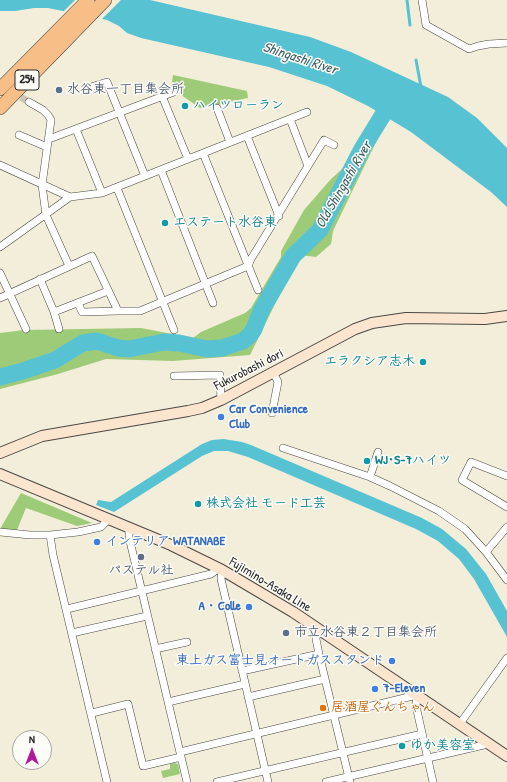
<!DOCTYPE html>
<meta charset="utf-8">
<style>
body{margin:0}
#map{position:relative;width:507px;height:782px;overflow:hidden;background:#f3eed9;font-family:"Patrick Hand",sans-serif}
canvas{display:block}
.north{position:absolute;left:12px;top:730px;width:40px;height:40px;box-sizing:border-box;background:#fdfcf7;border:1px solid #a9a8a5;border-radius:50%;rotate:0deg;font-size:11px;font-weight:700;line-height:16px;text-align:center;color:#2b2b2b}
.north::after{content:'';display:block;margin:auto;width:14px;height:18px;background:#b5179e;clip-path:polygon(50% 0,100% 100%,50% 72%,0 100%)}
</style>
<div id="map">
<canvas width="507" height="782"></canvas>
<div class="north">N</div>
</div>
<script>
const g = document.querySelector('canvas').getContext('2d');
g.lineJoin = 'round';
function paint(path, color) { g.fillStyle = color; g.fill(path, 'evenodd'); }
const shape = rows => new Path2D(rows.map(r => 'M' + r).join(''));
function stroke(path, color, width, dash) { g.strokeStyle = color; g.lineWidth = width; g.lineCap = dash ? 'butt' : 'round'; g.setLineDash(dash || []); g.stroke(path); }
function label(font, color, halo, rows, align = 'center') {
  g.font = font + ' "Patrick Hand","Klee One",sans-serif'; g.lineWidth = 3; g.setLineDash([]); g.textBaseline = 'middle'; g.strokeStyle = halo; g.fillStyle = color; for (const [text, x, y, turn = 0] of rows) {
    g.save(); g.translate(x, y); g.rotate((+turn || 0) * Math.PI / 180); g.textAlign = isNaN(turn) ? turn : align; if (halo) g.strokeText(text, 0, 0); g.fillText(text, 0, 0); g.restore();
  }
}
paint(shape([
 [173,75,247,91,248,98,200,108,171,88],
 [365,131,378,138,333,231,331,244,316,257,299,255,250,355,173,361,106,359,58,374,0,389,0,333,24,330,141,328,193,338,201,332,245,313,251,308,281,257,281,251,304,210,331,179,351,161],
 [21,493,92,523,77,526,26,508,17,530,0,529],
 [174,763,178,764,180,774,163,778,161,771,170,769,170,764]
]), '#9ecb78');
paint(shape([
 [0,0,150,0,310,37,351,52,448,97,477,118,507,148,507,207,491,192,411,132,368,106,327,86,269,67,141,38,127,33,119,26,107,20,48,8,34,8,15,11,0,11],
 [224,439,242,442,251,445,422,518,442,529,466,549,486,574,507,611,507,637,474,579,459,559,438,541,416,529,248,457,228,451,214,451,202,456,114,512,96,505,98,500,111,502,202,444,212,440]
]), '#57c2d2');
paint(shape([
 [75,0,121,0,100,21,62,13]
]), '#f3eed9');
stroke(shape([
 [407,0,410,25],
 [416,60,421,87]
]), '#57c2d2', 3);
stroke(shape([
 [0,377,23,371,55,360,83,343,97,341,118,348,129,349,164,342,179,343,207,349,222,348,243,341,250,335,254,329,261,311,293,256,320,230,362,149,395,95]
]), '#57c2d2', 17);
stroke(shape([
 [12,92,29,102]
]), '#cbc7b6', 7, [7, 3.5]);
const street = shape([
 [422,0,426,25,469,49,478,46,489,44,507,43],
 [91,87,107,82,145,176],
 [162,96,188,159],
 [29,102,43,110,48,115,51,120,42,185,46,215,69,266],
 [217,108,230,142],
 [76,129,102,193],
 [19,135,47,147],
 [247,136,279,216],
 [49,139,174,92],
 [203,153,258,290],
 [0,165,70,197],
 [308,166,324,140,334,145],
 [161,170,213,303],
 [117,188,174,330],
 [0,247,70,197,102,193,307,112],
 [0,273,26,329],
 [40,279,54,312,108,291],
 [0,298,92,256,118,311,140,311,248,266,251,259,308,166,290,119],
 [78,303,82,312,118,311],
 [54,312,59,329],
 [174,376,220,375,221,400],
 [272,413,278,382,273,372],
 [283,448,370,477,390,486,439,511,465,529,486,552,507,580],
 [507,476,471,462,462,480,507,507],
 [370,477,378,452],
 [129,527,129,537,187,782],
 [0,532,30,535,50,535,78,532,101,527,109,519],
 [50,535,53,555,107,782],
 [486,552,507,527],
 [222,570,221,579,268,782],
 [67,609,211,574,218,569],
 [317,628,316,639,319,654,350,782],
 [72,633,147,616],
 [155,649,187,642],
 [242,671,319,654],
 [248,697,325,679],
 [168,702,245,684],
 [92,713,128,704,143,766,181,757],
 [459,725,507,658],
 [180,752,417,695,416,706,433,782],
 [217,782,422,734],
 [326,782,488,744]
]);
const secondary = shape([
 [0,453,42,436,188,411,202,408,221,400,355,329,372,323,406,318,485,319,507,316],
 [0,474,171,545,222,570,293,612,507,756]
]);
const highway = shape([
 [0,89,88,0],
 [0,108,105,0]
]);
stroke(street, '#494845', 8);
stroke(secondary, '#494845', 12);
stroke(highway, '#494845', 14);
stroke(street, '#fff', 7);
stroke(secondary, '#fce5cf', 10);
stroke(highway, '#f7be87', 13);
for (const [x, y, r, color] of [
 [59,90,4,"#5c6f8a"],
 [185,106,4,"#0f9aa8"],
 [165,223,4,"#0f9aa8"],
 [423,362,4,"#0f9aa8"],
 [221,417,4,"#3f7fe0"],
 [367,461,4,"#0f9aa8"],
 [198,504,4,"#0f9aa8"],
 [97,542,4,"#3f7fe0"],
 [141,557,4,"#5c6f8a"],
 [249,607,4,"#3f7fe0"],
 [286,633,4,"#5c6f8a"],
 [392,661,4,"#3f7fe0"],
 [375,689,4,"#3f7fe0"],
 [323,708,4,"#e8710a"],
 [402,746,4,"#0f9aa8"]
]) { const dot = new Path2D(); dot.arc(x, y, r, 0, 2 * Math.PI); g.fillStyle = color; g.fill(dot); stroke(dot, '#fdfcf7', 1.5); }
for (const [x, y, w] of [
 [27,80,24]
]) { const box = new Path2D(); box.roundRect(x - w / 2, y - 10, w, 20, 3); g.fillStyle = '#fdfcf7'; g.fill(box); stroke(box, '#2b2b2b', 1); }
label('bold 12px', '#2b2b2b', null, [
 ["254",27,80]
]);
label('bold 13px', '#4e5e75', '#fdfcf7', [
 ["水谷東一丁目集会所",67,90],
 ["パステル社",141,571,"center"],
 ["市立水谷東２丁目集会所",294,633]
], 'left');
label('bold 13px', '#0d838f', '#fdfcf7', [
 ["ハイツローラン",193,106],
 ["エステート水谷東",173,223],
 ["エラクシア志木",415,362,"right"],
 ["WJ･S-7ハイツ",375,461],
 ["株式会社 モード工芸",206,504],
 ["ゆか美容室",410,746]
], 'left');
label('13px', '#2b2b2b', '#fdfcf7', [
 ["Fukurobashi dori",249,370,-27],
 ["Fujimino-Asaka Line",270,585,31]
]);
label('bold 13px', '#366cbe', '#fdfcf7', [
 ["Car Convenience",229,410],
 ["Club",229,425],
 ["インテリア WATANABE",105,542],
 ["A・Colle",241,607,"right"],
 ["東上ガス富士見オートガススタンド",384,661,"right"],
 ["7-Eleven",383,689]
], 'left');
label('bold 13px', '#c56008', '#fdfcf7', [
 ["居酒屋ぐんちゃん",331,708]
], 'left');
label('italic 14px', '#3a6065', '#fdfcf7', [
 ["Shingashi River",300,59,18],
 ["Old Shingashi River",344,185,-60]
]);
</script>
